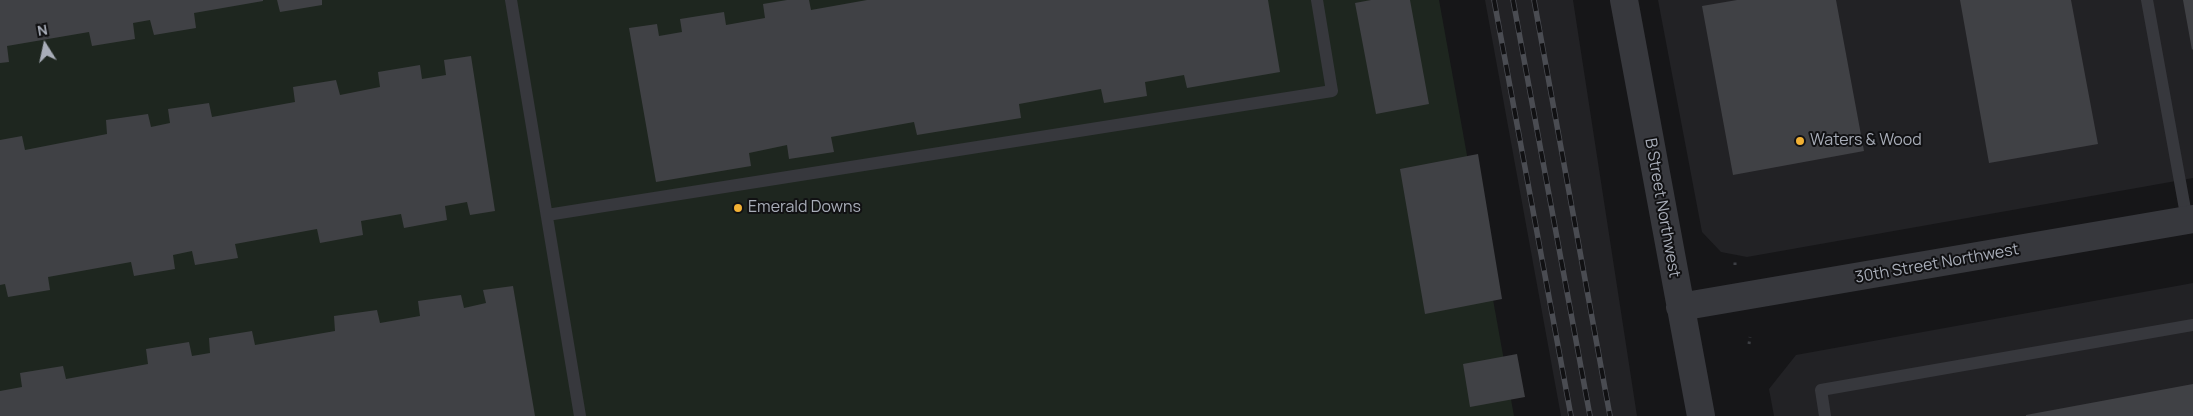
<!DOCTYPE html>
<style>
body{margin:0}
#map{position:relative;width:2193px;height:416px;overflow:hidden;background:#161618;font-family:Manrope,sans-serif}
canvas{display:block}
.north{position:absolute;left:20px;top:20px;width:50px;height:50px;-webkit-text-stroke:4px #111113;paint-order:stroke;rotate:350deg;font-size:14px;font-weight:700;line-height:20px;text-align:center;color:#a8adb8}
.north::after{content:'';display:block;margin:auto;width:18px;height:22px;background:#a8adb8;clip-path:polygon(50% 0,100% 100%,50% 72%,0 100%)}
</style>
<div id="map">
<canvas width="2193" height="416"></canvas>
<div class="north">N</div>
</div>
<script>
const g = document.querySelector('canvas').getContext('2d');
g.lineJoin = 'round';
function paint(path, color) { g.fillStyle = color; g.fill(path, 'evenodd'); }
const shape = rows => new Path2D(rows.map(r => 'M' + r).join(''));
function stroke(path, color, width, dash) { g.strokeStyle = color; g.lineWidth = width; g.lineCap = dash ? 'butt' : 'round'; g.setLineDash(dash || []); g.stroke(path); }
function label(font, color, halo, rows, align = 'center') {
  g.font = font + ' Manrope,sans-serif'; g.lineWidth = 4; g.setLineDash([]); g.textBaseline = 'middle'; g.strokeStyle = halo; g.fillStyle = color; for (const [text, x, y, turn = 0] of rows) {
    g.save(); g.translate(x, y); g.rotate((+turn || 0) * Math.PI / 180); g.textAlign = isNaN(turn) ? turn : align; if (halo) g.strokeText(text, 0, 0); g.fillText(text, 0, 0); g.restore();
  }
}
paint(shape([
 [1485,0,1573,0,1637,416,1561,416],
 [1658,0,2193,0,2193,178,1747,257,1721,252,1702,232],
 [2193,283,2193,416,1774,416,1769,389,1796,355]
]), '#222225');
paint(shape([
 [0,0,1439,0,1514,416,0,416]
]), '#1e261f');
paint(shape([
 [0,0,263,0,263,1,194,13,196,28,154,35,150,20,133,23,135,39,92,46,89,32,7,46,9,62,0,63],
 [277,0,322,0,322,5,280,12],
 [787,0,809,0,811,10,867,0,1268,0,1280,72,1187,88,1184,75,1145,82,1147,96,1104,103,1101,89,1019,104,1021,118,917,135,914,122,831,137,834,152,789,159,787,145,749,153,751,166,656,182,629,28,657,24,659,36,682,32,680,19,724,12,726,25,765,18,763,4],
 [1371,0,1410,0,1429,104,1376,114,1355,3],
 [1737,0,1836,0,1864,151,1733,175,1702,6],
 [1960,0,2071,0,2098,144,1989,163],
 [2183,0,2193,0,2193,49,2192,50],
 [471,56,495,211,470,215,467,202,445,206,447,220,404,228,401,214,361,221,363,235,320,243,317,229,235,244,238,258,195,265,192,251,173,255,175,269,134,276,131,262,48,277,50,290,8,297,5,284,0,285,0,140,22,136,25,150,107,134,106,120,148,114,151,127,170,123,168,109,209,103,212,117,295,102,293,87,336,80,340,95,380,87,378,72,420,65,422,79,446,75,444,60],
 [1478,154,1502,299,1425,314,1400,169],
 [513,286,535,416,0,416,0,391,22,387,20,373,63,366,66,379,148,364,146,349,189,342,192,356,210,353,209,338,252,331,255,345,335,331,334,316,377,310,380,323,420,316,418,301,461,295,464,308,486,303,483,290],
 [1517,354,1525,397,1470,407,1463,364],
 [2193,384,2193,416,2026,416,2026,415]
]), '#404145');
stroke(shape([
 [1735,265,1735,259],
 [1749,344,1750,337]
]), '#3d3f44', 3, [2.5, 4]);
stroke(shape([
 [511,0,580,416],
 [2147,0,2187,220],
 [547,215,1332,91,1317,0],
 [1825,416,1821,390,2193,325]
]), '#37383d', 12);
stroke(shape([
 [1624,0,1701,416],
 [1680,307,2193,219]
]), '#37383d', 28);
const rail = shape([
 [1494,0,1571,416],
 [1513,0,1590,416],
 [1534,0,1610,416]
]);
stroke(rail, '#4a4c52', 5.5);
stroke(rail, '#111113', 4, [11]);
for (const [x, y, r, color] of [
 [1800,141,5,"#f2b134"],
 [738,208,5,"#f2b134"]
]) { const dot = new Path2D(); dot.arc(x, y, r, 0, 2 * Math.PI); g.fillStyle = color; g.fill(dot); stroke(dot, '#111113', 2); }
label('16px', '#a8adb8', '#111113', [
 ["Waters & Wood",1810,141],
 ["Emerald Downs",748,208]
], 'left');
label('16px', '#a8adb8', '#111113', [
 ["B Street Northwest",1662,208,80],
 ["30th Street Northwest",1937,264,-10]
]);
</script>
